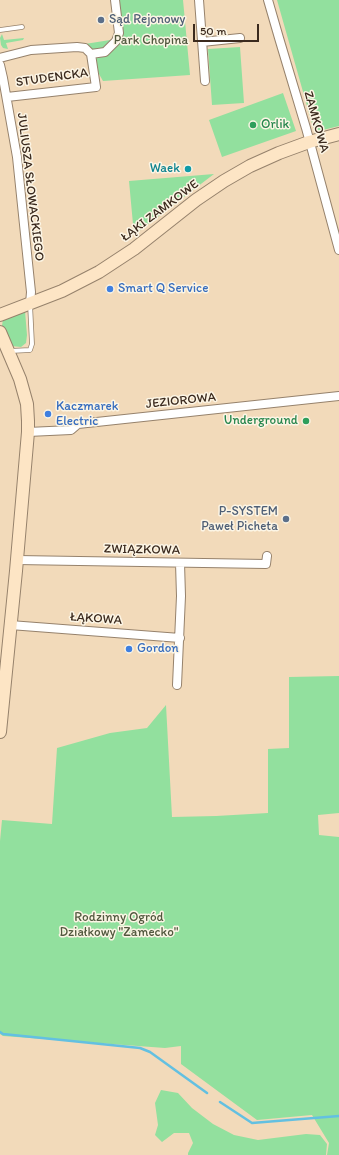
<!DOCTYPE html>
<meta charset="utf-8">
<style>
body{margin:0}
#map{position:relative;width:339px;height:1155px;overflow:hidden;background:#f2daba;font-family:Itim,sans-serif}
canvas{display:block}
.scale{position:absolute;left:193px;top:24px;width:66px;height:18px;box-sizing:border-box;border:2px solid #3b2a1e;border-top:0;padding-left:5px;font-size:12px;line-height:14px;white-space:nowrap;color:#3b2a1e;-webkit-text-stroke:3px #fcf5e5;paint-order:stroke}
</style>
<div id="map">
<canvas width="339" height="1155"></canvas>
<div class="scale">50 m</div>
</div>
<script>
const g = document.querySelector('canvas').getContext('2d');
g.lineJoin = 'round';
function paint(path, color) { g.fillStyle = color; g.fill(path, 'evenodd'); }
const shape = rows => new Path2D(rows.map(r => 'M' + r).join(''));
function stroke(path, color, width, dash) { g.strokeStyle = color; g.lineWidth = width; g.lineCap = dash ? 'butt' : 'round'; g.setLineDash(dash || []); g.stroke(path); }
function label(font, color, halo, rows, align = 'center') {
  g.font = font + ' Itim,sans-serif'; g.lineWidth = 3; g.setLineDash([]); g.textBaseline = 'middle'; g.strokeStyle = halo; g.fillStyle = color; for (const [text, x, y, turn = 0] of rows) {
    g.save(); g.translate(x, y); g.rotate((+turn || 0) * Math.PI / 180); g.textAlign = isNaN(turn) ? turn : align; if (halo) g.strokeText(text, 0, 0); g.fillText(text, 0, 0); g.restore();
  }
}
paint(shape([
 [114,0,183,0,190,75,103,81,99,74,90,51,85,44,110,40,112,42,117,34],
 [277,0,339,0,339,126,319,131,313,127],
 [2,34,4,40,24,38,23,40,6,43,8,49,3,48,1,45,0,38],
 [240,47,244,103,212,105,208,49],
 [283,93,296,131,222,157,209,120],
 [214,174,134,235,129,181],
 [25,311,27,335,26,343,21,347,11,346,5,337,2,326,3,319],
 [339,676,339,813,318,815,319,835,339,837,339,1155,327,1155,329,1143,312,1115,257,1120,181,1064,181,1046,165,1048,3,1036,0,1034,0,841,2,820,52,824,57,748,110,733,147,728,166,705,172,817,216,816,268,813,268,749,289,748,289,677],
 [161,1090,178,1093,192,1108,213,1124,234,1135,258,1140,306,1134,320,1135,327,1144,326,1155,188,1155,188,1153,193,1143,189,1133,174,1133,162,1142,155,1135,158,1125,155,1103]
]), '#92e09e');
stroke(shape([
 [0,1032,3,1034,140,1048,150,1052,207,1093],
 [220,1102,252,1123,339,1116]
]), '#63c0e1', 2.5);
const lane = shape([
 [0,30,22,27],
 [10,351,30,350,32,344,30,304]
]);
const street = shape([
 [199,0,205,81],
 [268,0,279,38,306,128,339,250],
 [202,42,240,38],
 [91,54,105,52,116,41,119,33,115,0],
 [0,58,31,50,77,47,85,48,91,54,96,87,7,97],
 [0,65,3,78,17,157,31,292,30,304],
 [28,432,71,430,78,424,339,396],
 [17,560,266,564,267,556],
 [10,625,180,638],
 [177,685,181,596,180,563]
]);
const secondary = shape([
 [0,315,62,291,99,272,134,249,196,200,224,181,250,166,279,153,309,142,339,134],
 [0,332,20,379,27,404,28,421,28,432,16,571,0,732]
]);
stroke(lane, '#96826c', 5.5);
stroke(street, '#96826c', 10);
stroke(secondary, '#96826c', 14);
stroke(lane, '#fff', 4);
stroke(street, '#fff', 8);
stroke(secondary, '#fde5c5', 12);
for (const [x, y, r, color] of [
 [101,20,4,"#5c6f8a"],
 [253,125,4,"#2e9e5b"],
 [188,169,4,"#0f9aa8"],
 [110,289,4,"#3f7fe0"],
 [48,414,4,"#3f7fe0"],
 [306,421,4,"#2e9e5b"],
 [286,519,4,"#5c6f8a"],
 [129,649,4,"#3f7fe0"]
]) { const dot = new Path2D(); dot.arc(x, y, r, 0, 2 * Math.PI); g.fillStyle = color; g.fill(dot); stroke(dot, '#fcf5e5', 1.5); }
label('13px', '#4e5e75', '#fcf5e5', [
 ["Sąd Rejonowy",109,20],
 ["P-SYSTEM",278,512,"right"],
 ["Paweł Picheta",278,527,"right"]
], 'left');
label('13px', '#51583e', '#fcf5e5', [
 ["Park Chopina",151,41],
 ["Rodzinny Ogród",119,918],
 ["Działkowy \"Zamecko\"",119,933]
]);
label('13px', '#3b2a1e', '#fcf5e5', [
 ["STUDENCKA",52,78,-8],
 ["ZAMKOWA",316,122,74],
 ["JULIUSZA SŁOWACKIEGO",30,187,83],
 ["ŁĄKI ZAMKOWE",160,211,-37],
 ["JEZIOROWA",181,401,-6],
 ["ZWIĄZKOWA",142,550,1],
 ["ŁĄKOWA",96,619,4]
]);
label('13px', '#27864d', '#fcf5e5', [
 ["Orlik",261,125],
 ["Underground",298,421,"right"]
], 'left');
label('13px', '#0d838f', '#fcf5e5', [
 ["Waek",180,169]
], 'right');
label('13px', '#366cbe', '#fcf5e5', [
 ["Smart Q Service",118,289],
 ["Kaczmarek",56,407],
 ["Electric",56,422],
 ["Gordon",137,649]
], 'left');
</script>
